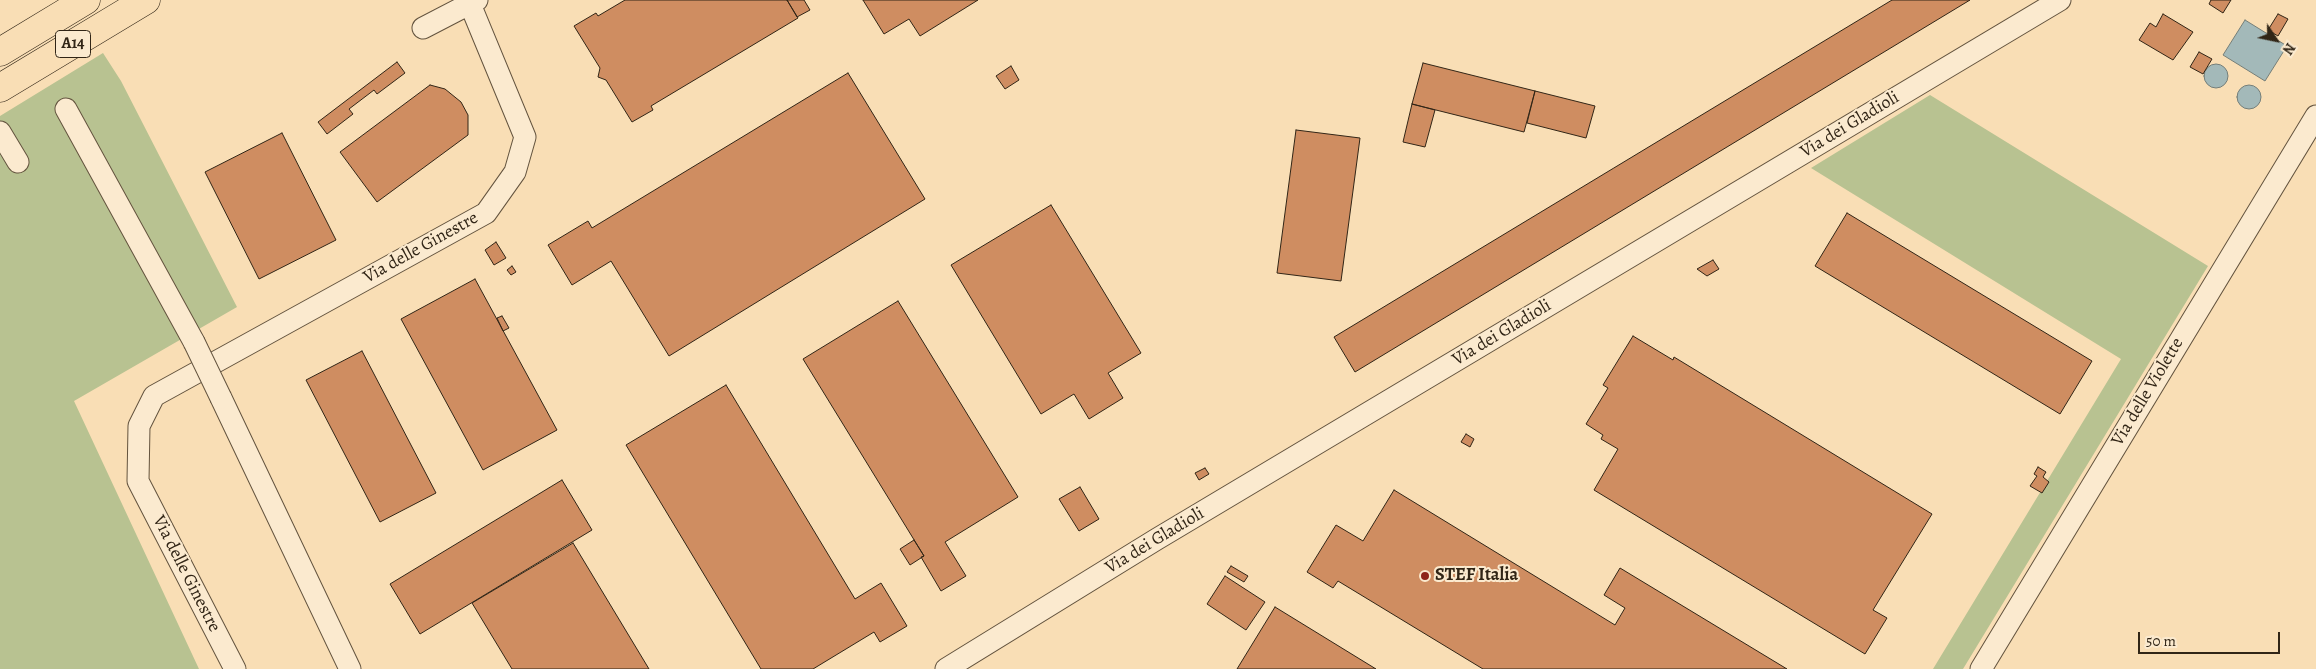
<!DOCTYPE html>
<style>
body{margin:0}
#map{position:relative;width:2316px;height:669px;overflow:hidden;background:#f9deb5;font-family:Alegreya,serif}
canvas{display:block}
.north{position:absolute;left:2251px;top:15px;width:50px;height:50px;-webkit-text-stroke:4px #fbeacf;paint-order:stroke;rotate:124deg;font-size:14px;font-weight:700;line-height:20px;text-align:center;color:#312516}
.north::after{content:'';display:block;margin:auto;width:18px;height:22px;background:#312516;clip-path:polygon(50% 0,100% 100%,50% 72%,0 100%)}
.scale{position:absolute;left:2138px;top:632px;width:142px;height:22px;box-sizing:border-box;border:2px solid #312516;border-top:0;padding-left:6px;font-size:15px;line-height:18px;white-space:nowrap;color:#312516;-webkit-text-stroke:4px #fbeacf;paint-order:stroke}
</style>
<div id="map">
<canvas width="2316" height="669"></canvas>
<div class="north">N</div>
<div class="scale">50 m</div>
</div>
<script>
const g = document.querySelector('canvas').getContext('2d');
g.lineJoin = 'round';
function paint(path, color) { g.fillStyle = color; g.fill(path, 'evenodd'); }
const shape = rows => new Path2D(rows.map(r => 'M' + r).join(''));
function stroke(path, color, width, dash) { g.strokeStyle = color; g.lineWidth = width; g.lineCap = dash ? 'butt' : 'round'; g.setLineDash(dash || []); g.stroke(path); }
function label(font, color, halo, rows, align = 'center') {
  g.font = font + ' Alegreya,serif'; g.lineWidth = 4; g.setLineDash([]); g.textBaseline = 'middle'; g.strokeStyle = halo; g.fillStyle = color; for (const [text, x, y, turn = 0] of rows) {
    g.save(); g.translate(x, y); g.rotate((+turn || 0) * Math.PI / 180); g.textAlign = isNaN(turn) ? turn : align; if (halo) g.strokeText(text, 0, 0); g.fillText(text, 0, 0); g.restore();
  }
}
paint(shape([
 [103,53,121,81,237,307,74,401,199,669,0,669,0,116],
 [1930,95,2208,266,1963,669,1933,669,2121,359,1811,168]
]), '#b8c291');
const water = shape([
 [2245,20,2287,46,2265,81,2223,55,2245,20],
 '2204 76a12 12 0 1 1 24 0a12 12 0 1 1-24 0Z',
 '2237 97a12 12 0 1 1 24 0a12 12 0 1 1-24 0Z'
]);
paint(water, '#a3b9b9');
stroke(water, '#757e78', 1);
const building = shape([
 [625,0,787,0,798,18,651,106,653,110,632,122,606,80,598,77,600,68,574,26,596,13,598,16,625,0],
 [787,0,804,0,810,10,797,17,787,0],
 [863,0,978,0,920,36,909,19,884,34,863,0],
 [1892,0,1970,0,1355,372,1334,337,1892,0],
 [2211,0,2231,0,2223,13,2209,4,2211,0],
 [2163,14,2193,32,2173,60,2139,40,2150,23,2156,27,2163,14],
 [2278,14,2288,19,2278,36,2268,30,2278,14],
 [2199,52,2212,59,2203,74,2190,67,2199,52],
 [397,62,405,73,377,94,374,90,349,109,353,114,327,134,318,122,397,62],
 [1423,63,1535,91,1524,132,1412,104,1423,63],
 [1011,66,1019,80,1005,89,996,76,1011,66],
 [848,73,925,199,669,356,611,261,572,285,548,245,588,221,592,228,848,73],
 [430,85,445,89,461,102,468,115,468,135,377,202,340,152,430,85],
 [1535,91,1595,106,1586,138,1527,123,1535,91],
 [1412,104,1435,110,1425,147,1403,142,1412,104],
 [1296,130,1360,138,1341,281,1277,273,1296,130],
 [282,133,336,240,259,279,205,172,282,133],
 [1051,205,1141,353,1108,373,1123,398,1089,419,1074,394,1041,414,951,265,1051,205],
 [1847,213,2092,361,2060,414,1815,266,1847,213],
 [496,242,506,258,494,265,485,250,496,242],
 [1713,260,1719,269,1707,276,1697,269,1713,260],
 [512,266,516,272,511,275,507,270,512,266],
 [475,279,557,430,483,470,401,319,475,279],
 [898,301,1018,497,945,542,966,576,941,591,921,557,924,556,803,359,898,301],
 [502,316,509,328,503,331,497,318,502,316],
 [1633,336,1673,360,1674,357,1932,514,1873,610,1887,618,1865,654,1594,490,1618,449,1601,439,1603,435,1586,424,1608,388,1603,385,1633,336],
 [362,351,436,493,380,522,306,380,362,351],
 [726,385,855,599,881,583,907,626,880,642,874,632,813,669,761,669,626,445,726,385],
 [1466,434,1474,439,1470,447,1461,442,1466,434],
 [2038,467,2046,472,2043,477,2049,482,2042,493,2030,486,2037,476,2034,474,2038,467],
 [1205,468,1209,474,1199,480,1195,473,1205,468],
 [562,480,592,530,420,634,390,584,562,480],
 [1080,487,1099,519,1079,531,1059,499,1080,487],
 [1394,490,1615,625,1625,608,1604,595,1620,568,1787,669,1483,669,1338,581,1333,588,1307,572,1336,525,1363,541,1394,490],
 [914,540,924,556,910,565,900,549,914,540],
 [573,543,649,669,512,669,472,603,573,543],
 [1231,566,1248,576,1244,582,1227,572,1231,566],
 [1225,576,1265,602,1246,630,1207,604,1225,576],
 [1275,607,1376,669,1237,669,1275,607]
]);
paint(building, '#cf8d61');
stroke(building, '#312516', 1);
const minor = shape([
 [423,28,477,0],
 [66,109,194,342],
 [0,132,18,162],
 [221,398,350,669],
 [235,669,138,481,139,426,154,396,486,213,515,172,525,137,470,4],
 [946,669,1157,539,2060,0],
 [1981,669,2316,116]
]);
const highway = shape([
 [0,52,86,0],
 [0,88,146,0]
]);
stroke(minor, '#63533e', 23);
stroke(highway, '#312516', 29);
stroke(minor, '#fbeacf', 21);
stroke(highway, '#f9deb5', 28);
const minorBridge = shape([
 [194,342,221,398]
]);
stroke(minorBridge, '#63533e', 23, []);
stroke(minorBridge, '#fbeacf', 21);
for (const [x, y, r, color] of [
 [1425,576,5,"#8f2418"]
]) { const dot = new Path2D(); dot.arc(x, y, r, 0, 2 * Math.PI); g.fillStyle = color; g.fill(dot); stroke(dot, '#fbeacf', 2); }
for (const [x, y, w] of [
 [73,44,35]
]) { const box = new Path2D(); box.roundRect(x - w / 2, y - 13.5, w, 27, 4); g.fillStyle = '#fbeacf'; g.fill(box); stroke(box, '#312516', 1); }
label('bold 16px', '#312516', null, [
 ["A14",73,44]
]);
label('18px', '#312516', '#fbeacf', [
 ["Via dei Gladioli",1850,125,-31],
 ["Via delle Ginestre",421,248,-29],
 ["Via dei Gladioli",1502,333,-31],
 ["Via delle Violette",2148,392,-59],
 ["Via dei Gladioli",1155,541,-31],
 ["Via delle Ginestre",186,574,63]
]);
label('bold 18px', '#312516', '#fbeacf', [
 ["STEF Italia",1435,576]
], 'left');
</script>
